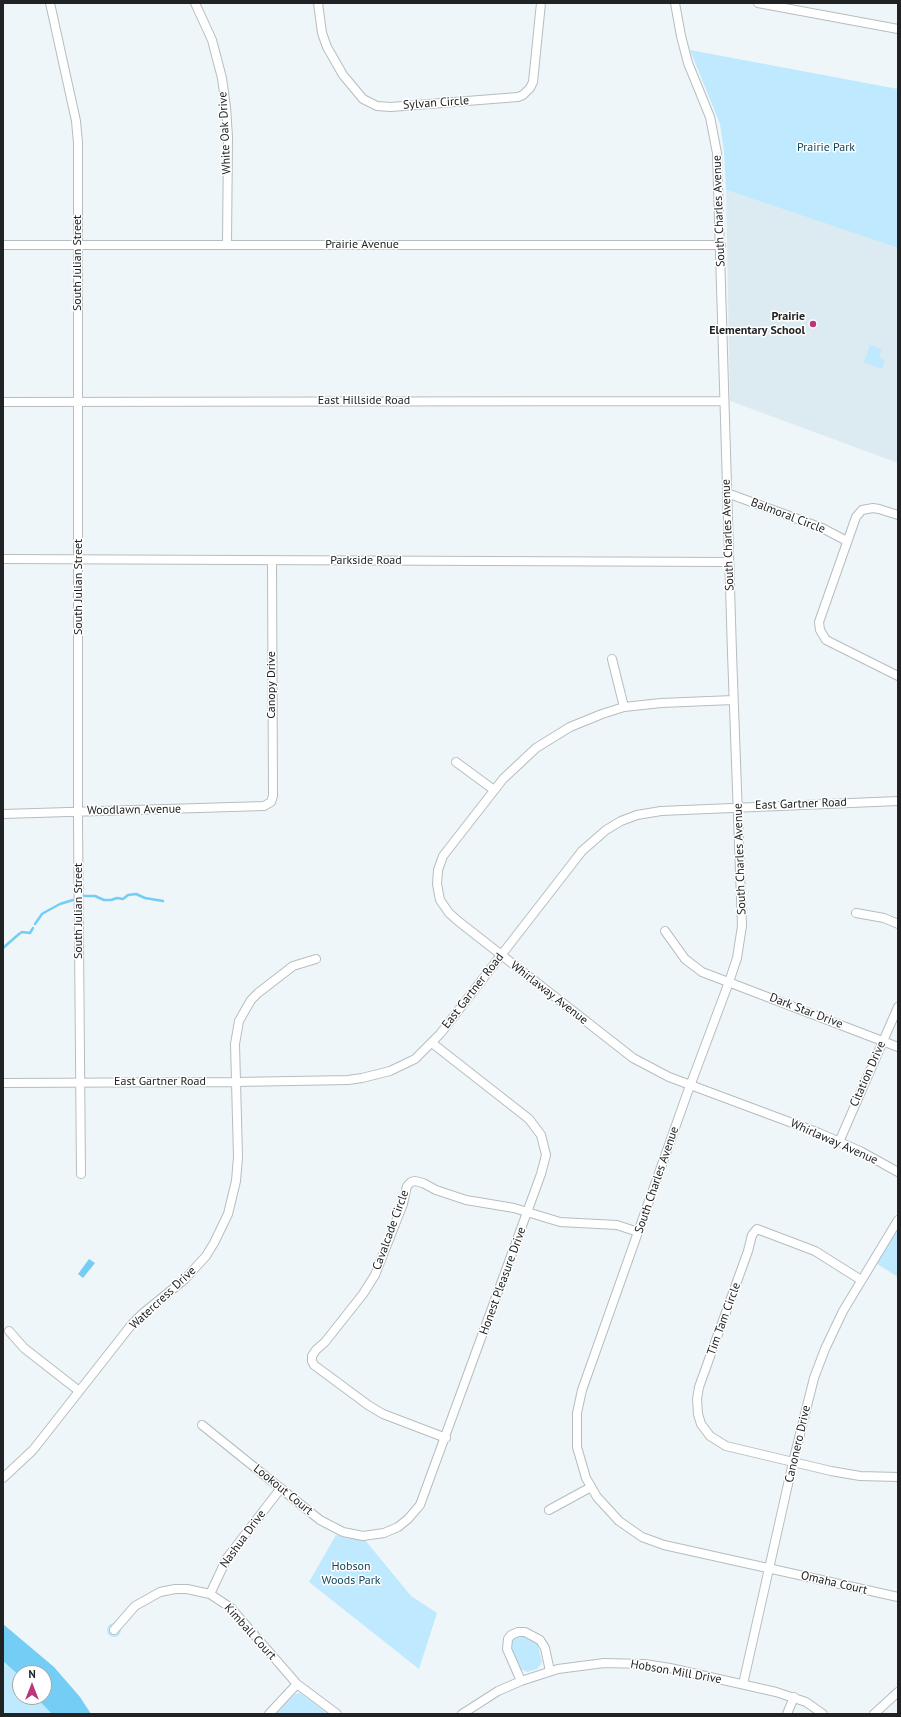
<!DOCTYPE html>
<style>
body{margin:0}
#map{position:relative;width:901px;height:1717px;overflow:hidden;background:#eff6f9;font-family:"PT Sans",sans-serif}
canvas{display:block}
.frame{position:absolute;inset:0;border:4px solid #202223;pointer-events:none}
.north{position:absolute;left:12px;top:1665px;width:40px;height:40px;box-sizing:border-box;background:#fff;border:1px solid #a6a7a7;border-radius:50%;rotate:0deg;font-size:11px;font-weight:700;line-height:16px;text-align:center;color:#202223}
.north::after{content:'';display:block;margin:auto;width:14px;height:18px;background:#bb367a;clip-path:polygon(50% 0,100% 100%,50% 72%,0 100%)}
</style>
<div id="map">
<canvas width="901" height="1717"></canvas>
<div class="frame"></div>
<div class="north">N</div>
</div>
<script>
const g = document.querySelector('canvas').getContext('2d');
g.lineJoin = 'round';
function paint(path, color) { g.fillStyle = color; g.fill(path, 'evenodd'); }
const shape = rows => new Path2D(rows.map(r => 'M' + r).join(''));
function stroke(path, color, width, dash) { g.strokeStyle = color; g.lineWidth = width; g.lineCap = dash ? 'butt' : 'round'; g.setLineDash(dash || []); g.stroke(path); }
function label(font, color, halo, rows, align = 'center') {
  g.font = font + ' "PT Sans",sans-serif'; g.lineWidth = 3; g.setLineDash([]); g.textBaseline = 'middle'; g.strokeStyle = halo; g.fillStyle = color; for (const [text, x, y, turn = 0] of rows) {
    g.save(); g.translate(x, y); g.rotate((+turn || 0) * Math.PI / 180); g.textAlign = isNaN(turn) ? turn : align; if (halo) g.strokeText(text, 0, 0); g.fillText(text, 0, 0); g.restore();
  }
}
paint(shape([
 [726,190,898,248,898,463,730,401]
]), '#dcebf2');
paint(shape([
 [690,50,898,89,898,248,726,190,724,152,720,124],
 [870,345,882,349,879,358,885,360,882,369,864,362],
 [898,1224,898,1277,874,1262],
 [336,1535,346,1538,365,1540,411,1596,437,1613,419,1669,309,1582],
 '107 1630a7 7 0 1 1 14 0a7 7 0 1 1-14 0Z',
 [520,1635,537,1643,542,1661,541,1664,537,1669,527,1672,520,1669,510,1646,510,1643,515,1637],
 [3,1640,20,1673,20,1697,44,1697,69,1714,3,1714],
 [299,1693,303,1695,328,1714,276,1714,286,1702,295,1694]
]), '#bee9fe');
paint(shape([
 [89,1259,95,1263,83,1278,78,1274],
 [3,1624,54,1667,80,1697,91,1714,52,1714,36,1697,44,1697,44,1673,20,1673,20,1676,3,1661]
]), '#73cdf4');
stroke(shape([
 [84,896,95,896,104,900,111,900,117,898,123,899,128,895,136,894,145,898,163,901],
 [35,924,42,914,47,911,60,904,73,900],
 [3,948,19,934,22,932,30,933,33,928]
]), '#73cdf4', 2.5);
const street = shape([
 [50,3,76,121,78,143,78,822,81,1174],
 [195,3,212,40,222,78,226,107,228,137,227,244],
 [318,3,322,33,327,47,343,75,363,99,377,106,391,107,518,97,523,95,530,88,533,82,541,3],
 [675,3,681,36,688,63,710,117,717,153,732,653,742,926,737,958,729,982,687,1094,582,1390,577,1413,577,1447,586,1478,597,1497,619,1521,642,1537,664,1545,898,1597],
 [758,3,898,29],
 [3,245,721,245],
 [3,402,724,401],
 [727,493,822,528,847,541],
 [898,515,879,509,873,508,862,510,856,517,819,622,820,630,826,640,898,676],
 [3,559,729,562],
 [612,659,624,707],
 [733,700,661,703,624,707,602,714,570,727,536,748,503,779,443,856,438,870,437,884,440,900,449,913,458,921,633,1058,669,1077,819,1133,860,1151,898,1172],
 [456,762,494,790],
 [3,814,264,806,271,802,273,796,272,561],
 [856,913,884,918,898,924],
 [665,931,685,959,702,972,898,1047],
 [3,1083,236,1082,348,1080,362,1078,390,1071,415,1059,440,1034,582,851,606,830,621,821,637,815,661,811,898,801],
 [839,1142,898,1007],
 [861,1280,815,1251,757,1229,752,1235,748,1251,699,1387,697,1399,698,1414,701,1424,710,1436,726,1446,831,1471,860,1476,898,1477],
 [9,1331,24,1348,79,1391],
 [202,1425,320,1520,343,1532,363,1536,384,1533,398,1527,408,1519,420,1505,541,1174,546,1155,541,1135,529,1119,432,1043],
 [446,1438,383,1414,368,1405,314,1365,312,1361,312,1356,316,1350,325,1342,363,1294,375,1275,403,1204,407,1186,411,1182,415,1181,423,1183,436,1190,466,1200,514,1208,560,1222,617,1225,638,1232],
 [3,1478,33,1450,132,1324,142,1314,185,1279,206,1256,214,1243,228,1214,236,1181,238,1157,235,1044,239,1021,251,1000,258,993,293,966,316,959],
 [549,1510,591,1487],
 [210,1594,227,1558,281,1488],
 [114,1630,135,1606,160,1592,175,1589,187,1589,210,1594,231,1608,297,1684,337,1714],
 [521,1681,507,1649,508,1639,511,1635,518,1632,525,1632,540,1640,545,1648,550,1671],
 [743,1684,793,1462,814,1378,825,1349,843,1311,898,1220],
 [269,1714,297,1684],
 [462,1714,498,1691,521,1681,558,1669,604,1663,645,1664,670,1668,776,1692,806,1702,823,1714],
 [787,1714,794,1697],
 [874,1714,898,1692]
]);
stroke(street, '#b6bdc0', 10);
stroke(street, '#fff', 8);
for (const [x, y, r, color] of [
 [813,324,4,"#bb367a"]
]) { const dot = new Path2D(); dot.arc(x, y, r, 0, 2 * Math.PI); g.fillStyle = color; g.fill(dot); stroke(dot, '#fff', 1.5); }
label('12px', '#202223', '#fff', [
 ["Sylvan Circle",436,103,-4],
 ["White Oak Drive",225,133,-93],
 ["South Charles Avenue",719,211,-92],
 ["Prairie Avenue",362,245],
 ["South Julian Street",78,263,-90],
 ["East Hillside Road",364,401],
 ["Balmoral Circle",788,516,21],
 ["South Charles Avenue",728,535,-92],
 ["Parkside Road",366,561],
 ["South Julian Street",79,587,-90],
 ["Canopy Drive",272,685,-90],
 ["East Gartner Road",801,804,-2],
 ["Woodlawn Avenue",134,810,-1],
 ["South Charles Avenue",740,859,-92],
 ["South Julian Street",79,911,-90],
 ["East Gartner Road",473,991,-52],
 ["Whirlaway Avenue",549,993,38],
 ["Dark Star Drive",806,1011,21],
 ["Citation Drive",868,1074,-66],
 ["East Gartner Road",160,1082],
 ["Whirlaway Avenue",834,1142,24],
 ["South Charles Avenue",657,1180,-71],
 ["Cavalcade Circle",391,1230,-70],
 ["Honest Pleasure Drive",503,1281,-70],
 ["Watercress Drive",163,1298,-43],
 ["Tim Tam Circle",724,1319,-70],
 ["Canonero Drive",798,1444,-77],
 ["Lookout Court",283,1490,39],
 ["Nashua Drive",243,1539,-54],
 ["Omaha Court",834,1583,13],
 ["Kimball Court",250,1632,48],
 ["Hobson Mill Drive",676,1672,10]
]);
label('12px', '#114559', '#fff', [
 ["Prairie Park",826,148],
 ["Hobson",351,1567],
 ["Woods Park",351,1581]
]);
label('bold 12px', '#202223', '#fff', [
 ["Prairie",805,317],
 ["Elementary School",805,331]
], 'right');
</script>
